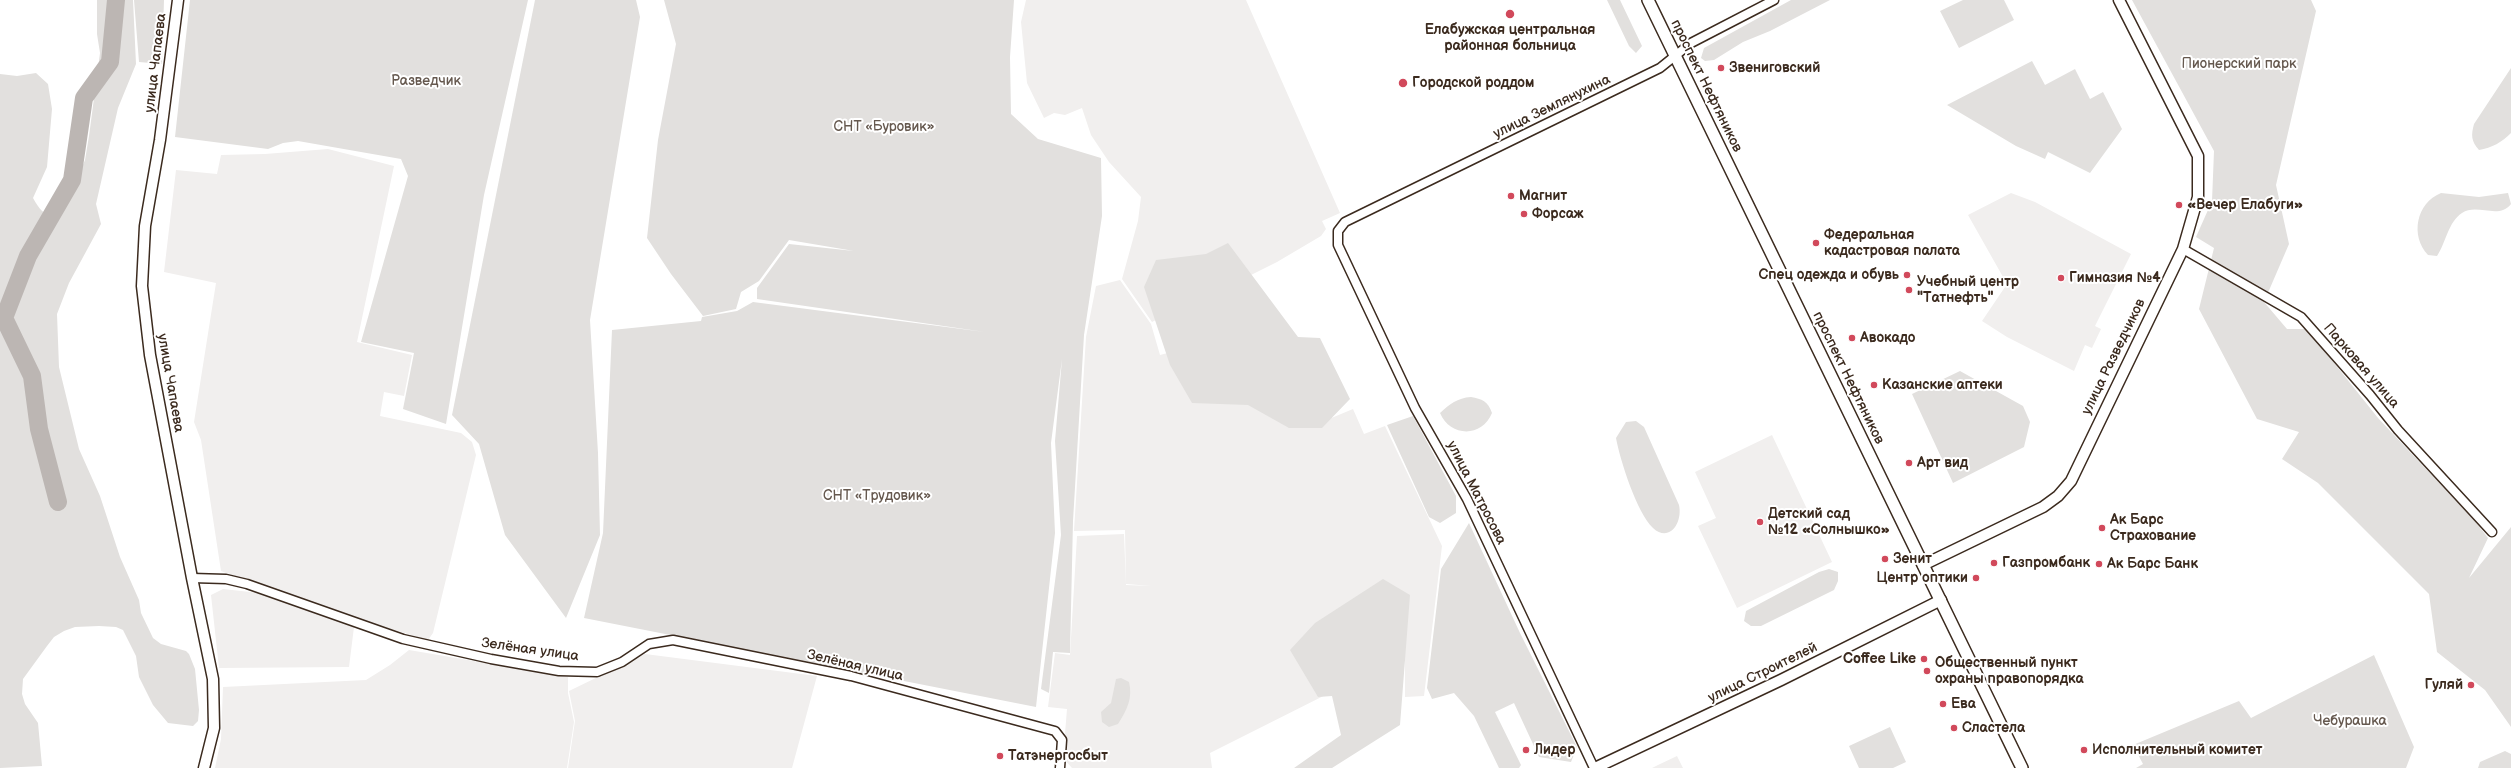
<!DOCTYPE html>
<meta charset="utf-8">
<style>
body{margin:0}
canvas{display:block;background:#fff}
</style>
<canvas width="2511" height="768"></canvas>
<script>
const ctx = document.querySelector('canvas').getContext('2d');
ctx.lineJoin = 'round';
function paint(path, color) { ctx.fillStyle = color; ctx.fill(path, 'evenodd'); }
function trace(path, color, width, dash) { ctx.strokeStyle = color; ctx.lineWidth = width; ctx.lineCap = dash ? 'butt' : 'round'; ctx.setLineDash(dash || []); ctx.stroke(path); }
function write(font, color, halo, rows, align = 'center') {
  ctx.font = font + ' "Balsamiq Sans",sans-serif'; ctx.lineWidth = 4; ctx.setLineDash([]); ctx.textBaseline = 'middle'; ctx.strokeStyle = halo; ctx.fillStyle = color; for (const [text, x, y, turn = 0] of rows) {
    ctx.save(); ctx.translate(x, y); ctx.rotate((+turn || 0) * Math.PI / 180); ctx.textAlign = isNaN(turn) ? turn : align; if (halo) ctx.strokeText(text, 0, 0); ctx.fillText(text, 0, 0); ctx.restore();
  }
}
const built = new Path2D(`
 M 1026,0 L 1246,0 L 1340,213 L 1322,221 L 1326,229 L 1321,236 L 1277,262 L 1251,275 L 1228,283 L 1152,322 L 1122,279 L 1138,221 L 1141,197 L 1109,162 L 1091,135 L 1082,108 L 1065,115 L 1054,113 L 1044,118 L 1027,83 L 1021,22 Z
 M 328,149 L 394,166 L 357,342 L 412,355 L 404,396 L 384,392 L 380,416 L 461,433 L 472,442 L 476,455 L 433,633 L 428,640 L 307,604 L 221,571 L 201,440 L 194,422 L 216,283 L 164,272 L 176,170 L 217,174 L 221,155 L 265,154 Z
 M 2011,193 L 2035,202 L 2131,254 L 2095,326 L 2101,329 L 2092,348 L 2085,345 L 2074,371 L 2007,337 L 1982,321 L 2007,284 L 1968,215 Z
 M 1120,280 L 1151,324 L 1160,355 L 1179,350 L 1329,419 L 1353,409 L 1364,434 L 1385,426 L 1442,546 L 1424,696 L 1405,697 L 1405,641 L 1397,659 L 1210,753 L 1212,768 L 1072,768 L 1063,758 L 1067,709 L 1048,707 L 1055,653 L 1070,655 L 1077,536 L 1124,534 L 1126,585 L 1152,586 L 1126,584 L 1125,530 L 1074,531 L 1086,337 L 1096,286 Z
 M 1772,435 L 1832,562 L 1737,608 L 1698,526 L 1716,518 L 1695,472 Z
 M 223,589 L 259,593 L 354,627 L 349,667 L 219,668 L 211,595 Z
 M 409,650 L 568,677 L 568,693 L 574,722 L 567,768 L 215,768 L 221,739 L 223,687 L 366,680 L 390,665 Z
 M 645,654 L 817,676 L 792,768 L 568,768 L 575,721 L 569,691 Z
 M 1677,756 L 1683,768 L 1652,768 L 1658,765 Z`);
const green = new Path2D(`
 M 97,0 L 133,0 L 136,64 L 118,108 L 96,204 L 101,224 L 69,283 L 57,314 L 59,367 L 79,449 L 100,496 L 120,557 L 139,600 L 141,613 L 153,638 L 161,644 L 186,651 L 189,654 L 195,669 L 199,710 L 198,721 L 193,726 L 168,723 L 153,705 L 139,677 L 136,656 L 123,630 L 116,627 L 99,626 L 75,627 L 64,631 L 54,637 L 47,646 L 23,679 L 22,694 L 25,704 L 38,723 L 42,766 L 0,768 L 0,74 L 17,76 L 36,73 L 48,84 L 52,109 L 47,167 L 33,198 C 40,210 43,216 59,215 L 69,198 L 85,160 L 89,136 L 100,53 L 97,34 Z
 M 134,0 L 164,0 L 162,64 L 139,62 Z
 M 190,0 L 528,0 L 484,195 L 446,424 L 403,409 L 414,353 L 361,342 L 408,176 L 401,159 L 298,141 L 283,143 L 268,149 L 175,137 Z
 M 535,0 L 636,0 L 640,17 L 590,320 L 598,453 L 600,535 L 566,618 L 505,535 L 479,444 L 452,415 Z
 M 664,0 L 1014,0 L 1010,57 L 1011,114 L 1038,139 L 1101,158 L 1102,216 L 1084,335 L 1073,521 L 1070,653 L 1053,652 L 1049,693 L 1041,689 L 1061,535 L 1055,441 L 1062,359 L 1051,443 L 1055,533 L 1036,707 L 584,618 L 603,533 L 612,330 L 701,321 L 702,317 L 737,311 L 753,302 L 985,332 L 757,299 L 757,288 L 789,244 L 854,251 L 789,240 L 759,281 L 741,292 L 736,309 L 703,316 L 671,274 L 647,238 L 658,140 L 676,44 Z
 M 1607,0 L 1620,0 L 1642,46 L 1636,53 L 1629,46 Z
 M 1791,0 L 1830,0 L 1770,31 L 1743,42 L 1714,60 L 1705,61 L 1701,58 L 1704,48 Z
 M 1963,0 L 2004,0 L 2014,20 L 1959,48 L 1940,11 Z
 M 2132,0 L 2311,0 L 2316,11 L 2276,185 L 2289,244 L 2264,302 L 2287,329 L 2307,329 L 2378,418 L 2475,521 L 2488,538 L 2469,578 L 2511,527 L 2511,727 L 2485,690 L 2437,652 L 2429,594 L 2318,483 L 2282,459 L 2299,432 L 2257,419 L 2199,309 L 2214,248 L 2196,237 L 2212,201 L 2214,151 Z
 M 2032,61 L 2045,85 L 2075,69 L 2090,99 L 2103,92 L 2122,129 L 2090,173 L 2048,152 L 2045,159 L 2016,146 L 1947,105 Z
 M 2511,68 L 2511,133 C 2502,142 2492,148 2479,150 C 2471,141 2471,135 2474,124 Z
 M 2441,193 L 2479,197 L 2508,193 L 2511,204 C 2499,220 2477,203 2462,213 C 2448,222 2446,243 2437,256 L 2428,255 C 2410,236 2416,203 2441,193 Z
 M 1228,243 L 1298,337 L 1320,338 L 1350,399 L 1322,428 L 1289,428 L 1248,405 L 1192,403 L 1170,365 L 1144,287 L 1156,260 L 1206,254 Z
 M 1960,371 L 2023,406 L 2030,422 L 2024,447 L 1953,483 L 1912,394 Z
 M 1471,397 C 1482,399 1488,401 1492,413 C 1482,438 1450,437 1440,413 C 1450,404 1457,398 1471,397 Z
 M 1413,416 L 1456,496 L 1456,513 L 1440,523 L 1429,517 L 1387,425 Z
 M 1636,421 L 1644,427 L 1679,505 C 1683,523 1669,543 1653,528 C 1637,513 1620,460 1616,438 L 1626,422 Z
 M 1469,523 L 1520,633 L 1577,747 L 1571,762 L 1539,757 L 1514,703 L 1495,712 L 1521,765 L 1519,768 L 1499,768 L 1474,716 L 1454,693 L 1432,699 L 1427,688 L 1441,569 Z
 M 1829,569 L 1838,572 L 1838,581 L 1834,590 L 1761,626 L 1751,626 L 1744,621 L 1746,611 L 1819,572 Z
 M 1383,579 L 1410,595 L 1400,725 L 1332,768 L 1294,768 L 1341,735 L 1332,696 L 1318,697 L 1290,650 L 1315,623 Z
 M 2374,655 L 2414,747 L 2406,768 L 2136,768 L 2143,764 L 2133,745 L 2239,701 L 2251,718 Z
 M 1121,678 L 1129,682 C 1133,698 1127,710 1118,724 L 1109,727 L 1102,722 L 1101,712 L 1111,703 L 1116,679 Z
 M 1890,727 L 1906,762 L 1893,768 L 1859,768 L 1849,746 Z
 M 2505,751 L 2511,754 L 2511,768 L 2478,768 L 2480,762 Z`);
const river = new Path2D(`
 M 58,502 L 39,429 L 32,376 L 4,318 L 28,256 L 72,180 L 84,98 L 110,62 L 116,0`);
const minor = new Path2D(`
 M 2183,249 L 2301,317 L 2370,395 L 2398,430 L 2492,532
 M 192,578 L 226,579 L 247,584 L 403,639 L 491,659 L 559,671 L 597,672 L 622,662 L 649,644 L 673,640 L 851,676 L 1055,731 L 1062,740 L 1060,768
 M 1594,768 L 1467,499 L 1415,408 L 1338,245 L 1338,231 L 1345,222 L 1660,68 L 1691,43 L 1774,0`);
const tertiary = new Path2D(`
 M 178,0 L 160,140 L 145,226 L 142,286 L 150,355 L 192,578 L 213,679 L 214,728 L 204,768
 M 1923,565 L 2043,507 L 2058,496 L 2071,481 L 2183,249 L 2198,197 L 2198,156 L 2119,0
 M 1595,768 L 1781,680 L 1941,600`);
const secondary = new Path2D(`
 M 1648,0 L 2022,768`);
const markers = [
 [1510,14,5,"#d1495b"],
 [1721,68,4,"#d1495b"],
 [1403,83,5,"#d1495b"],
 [1511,196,4,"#d1495b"],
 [2179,205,4,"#d1495b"],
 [1524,214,4,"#d1495b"],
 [1816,243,4,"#d1495b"],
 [1907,275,4,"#d1495b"],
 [2061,278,4,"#d1495b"],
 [1909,290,4,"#d1495b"],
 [1852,338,4,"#d1495b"],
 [1874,385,4,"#d1495b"],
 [1909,463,4,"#d1495b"],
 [1760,522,4,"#d1495b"],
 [2102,528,4,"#d1495b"],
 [1885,559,4,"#d1495b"],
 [1994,563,4,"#d1495b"],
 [2099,564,4,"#d1495b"],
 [1976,578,4,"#d1495b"],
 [1924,659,4,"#d1495b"],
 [1927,671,4,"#d1495b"],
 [2471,685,4,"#d1495b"],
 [1943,704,4,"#d1495b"],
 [1954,728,4,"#d1495b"],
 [1526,750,4,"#d1495b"],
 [2084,750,4,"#d1495b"],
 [1000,756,4,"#d1495b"]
];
const poiNames = [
 ["Елабужская центральная",1510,30,"center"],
 ["районная больница",1510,46,"center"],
 ["Звениговский",1729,68],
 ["Городской роддом",1412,83],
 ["Магнит",1519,196],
 ["«Вечер Елабуги»",2187,205],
 ["Форсаж",1532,214],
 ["Федеральная",1824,235],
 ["кадастровая палата",1824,251],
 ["Спец одежда и обувь",1899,275,"right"],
 ["Гимназия №4",2069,278],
 ["Учебный центр",1917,282],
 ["\"Татнефть\"",1917,298],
 ["Авокадо",1860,338],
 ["Казанские аптеки",1882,385],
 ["Арт вид",1917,463],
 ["Детский сад",1768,514],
 ["№12 «Солнышко»",1768,530],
 ["Ак Барс",2110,520],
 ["Страхование",2110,536],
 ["Зенит",1893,559],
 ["Газпромбанк",2002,563],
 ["Ак Барс Банк",2107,564],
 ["Центр оптики",1968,578,"right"],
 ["Coffee Like",1916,659,"right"],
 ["Общественный пункт",1935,663],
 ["охраны правопорядка",1935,679],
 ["Гуляй",2463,685,"right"],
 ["Ева",1951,704],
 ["Сластела",1962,728],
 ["Лидер",1534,750],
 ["Исполнительный комитет",2092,750],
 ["Татэнергосбыт",1008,756]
];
const streetNames = [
 ["улица Чапаева",156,63,-83],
 ["проспект Нефтяников",1706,86,64],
 ["улица Землянухина",1552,107,-26],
 ["улица Разведчиков",2114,357,-64],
 ["Парковая улица",2361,366,49],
 ["проспект Нефтяников",1848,378,64],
 ["улица Чапаева",170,383,80],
 ["улица Матросова",1476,493,63],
 ["Зелёная улица",530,650,8],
 ["Зелёная улица",855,666,13],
 ["улица Строителей",1763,673,-26]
];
const parkNames = [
 ["Пионерский парк",2239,64],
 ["Разведчик",426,81],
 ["СНТ «Буровик»",884,127],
 ["СНТ «Трудовик»",877,496],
 ["Чебурашка",2350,721]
];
paint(built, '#f1efee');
paint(green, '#e2e0de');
trace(river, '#bcb6b3', 18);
trace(minor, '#3b2a1e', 11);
trace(tertiary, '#3b2a1e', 13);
trace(secondary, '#3b2a1e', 14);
trace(minor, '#fff', 8);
trace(tertiary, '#fff', 10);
trace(secondary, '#fff', 11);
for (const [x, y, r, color] of markers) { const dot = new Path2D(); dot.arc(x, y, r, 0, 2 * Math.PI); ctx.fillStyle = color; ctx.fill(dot); trace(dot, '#fff', 1.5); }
write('bold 14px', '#3b2a1e', '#fff', poiNames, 'left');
write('14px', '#3b2a1e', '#fff', streetNames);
write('14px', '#65584e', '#fff', parkNames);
</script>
